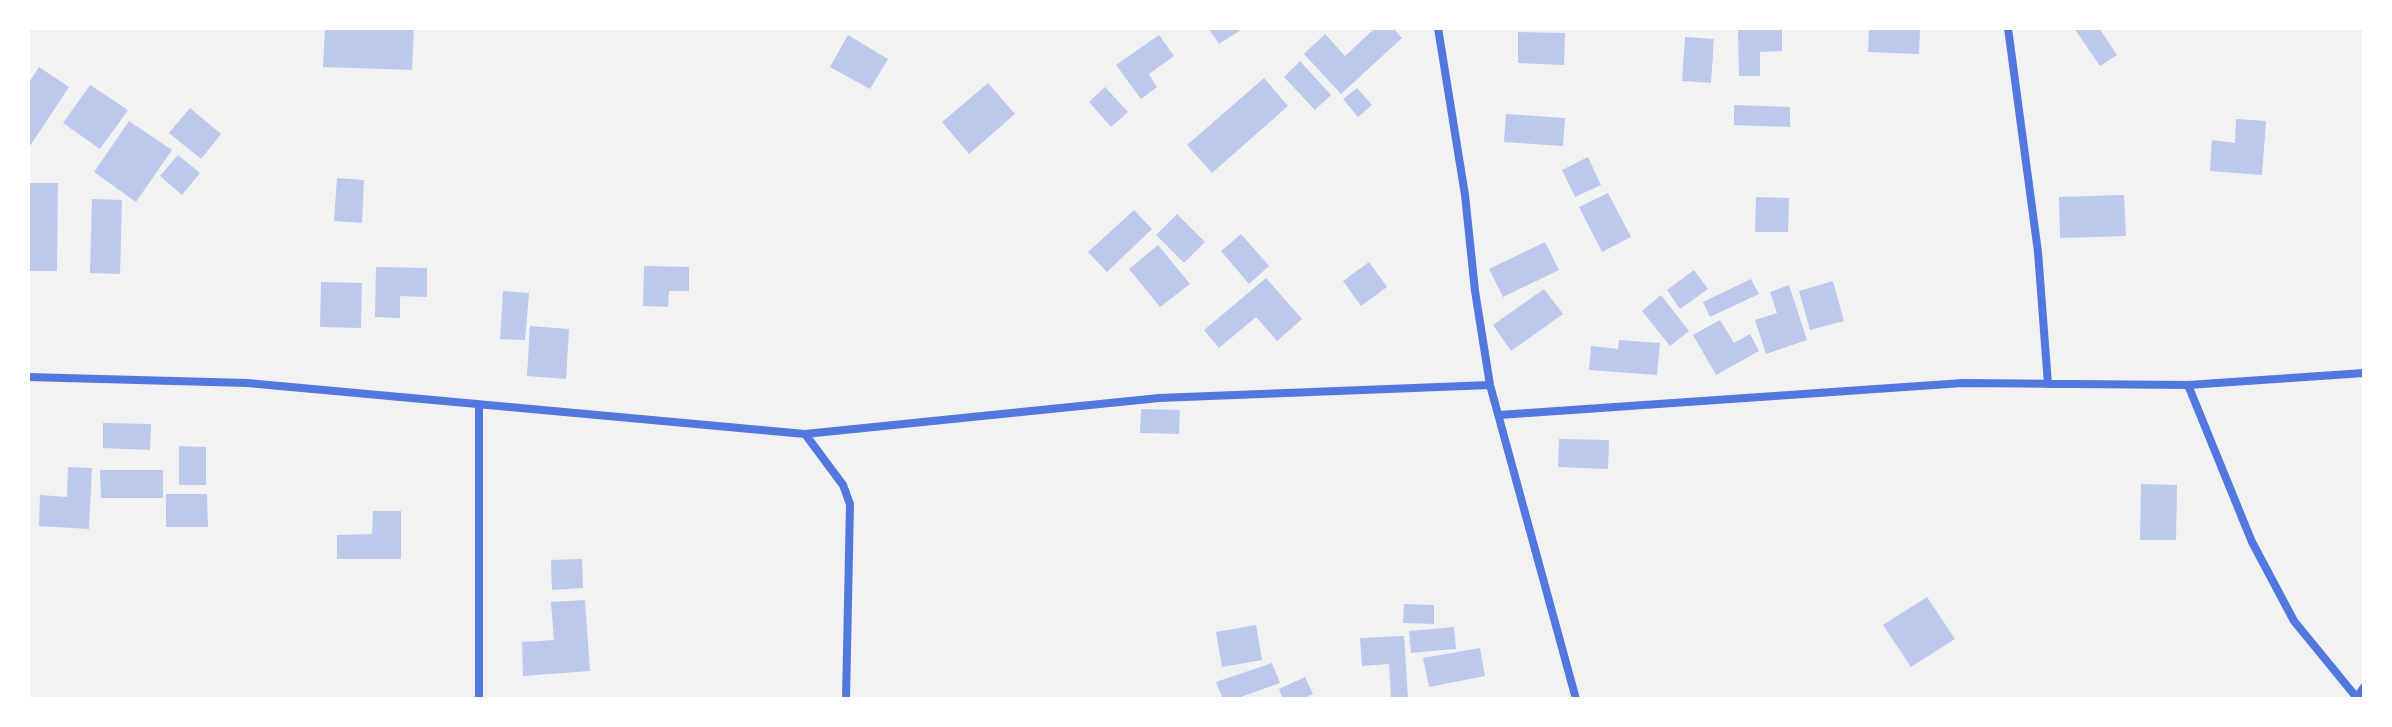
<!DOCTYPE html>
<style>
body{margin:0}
#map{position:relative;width:2392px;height:727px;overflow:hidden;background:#f2f2f2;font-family:"Noto Sans",sans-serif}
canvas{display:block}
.frame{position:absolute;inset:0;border:30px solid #fff;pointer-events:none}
</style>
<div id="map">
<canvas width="2392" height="727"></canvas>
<div class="frame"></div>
</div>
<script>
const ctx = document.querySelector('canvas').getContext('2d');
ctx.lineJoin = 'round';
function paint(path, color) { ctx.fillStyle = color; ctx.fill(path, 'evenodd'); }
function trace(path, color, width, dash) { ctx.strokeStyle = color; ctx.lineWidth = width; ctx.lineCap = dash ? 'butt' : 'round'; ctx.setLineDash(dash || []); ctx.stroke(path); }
const building = new Path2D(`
 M 325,28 L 414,28 L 412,70 L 323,67 Z
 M 1208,28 L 1244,28 L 1219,44 Z
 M 1375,28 L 1393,28 L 1402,38 L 1341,94 L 1304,54 L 1325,34 L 1345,56 Z
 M 1869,28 L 1920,28 L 1919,54 L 1868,52 Z
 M 2074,28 L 2099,28 L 2117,55 L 2100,66 Z
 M 1738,30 L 1782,30 L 1782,51 L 1760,52 L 1760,76 L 1739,76 Z
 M 1518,32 L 1565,33 L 1564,65 L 1518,63 Z
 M 848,35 L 888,59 L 870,89 L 830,67 Z
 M 1159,35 L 1174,56 L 1149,74 L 1157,87 L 1141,99 L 1116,65 Z
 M 1685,37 L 1714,39 L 1711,83 L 1682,81 Z
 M 1300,61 L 1331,95 L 1315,110 L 1284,77 Z
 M 39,67 L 69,87 L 28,149 L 28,84 Z
 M 1264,78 L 1288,106 L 1212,173 L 1187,145 Z
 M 988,83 L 1015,114 L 969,154 L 942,122 Z
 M 90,85 L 128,110 L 100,149 L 63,123 Z
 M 1105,87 L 1128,112 L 1111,127 L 1089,102 Z
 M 1357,88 L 1372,105 L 1358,117 L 1343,99 Z
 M 1734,105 L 1790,107 L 1790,127 L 1734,125 Z
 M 190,108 L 221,134 L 201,159 L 169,133 Z
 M 1506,114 L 1565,118 L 1563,146 L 1504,142 Z
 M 2236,119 L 2266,121 L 2262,175 L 2210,171 L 2212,140 L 2235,143 Z
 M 129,121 L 172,150 L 136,202 L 94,172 Z
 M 178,155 L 200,173 L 182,195 L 160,176 Z
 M 1588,157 L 1601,185 L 1575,197 L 1562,170 Z
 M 337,178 L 364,180 L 362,223 L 334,221 Z
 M 28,183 L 58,183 L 57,271 L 28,271 Z
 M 1608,193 L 1631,237 L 1602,252 L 1579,207 Z
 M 2124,195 L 2126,236 L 2060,238 L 2059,197 Z
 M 1756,197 L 1789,198 L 1788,232 L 1755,232 Z
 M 92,199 L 122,200 L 120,274 L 90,273 Z
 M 1134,210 L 1152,229 L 1107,272 L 1088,252 Z
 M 1177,214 L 1205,242 L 1184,263 L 1156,235 Z
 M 1241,234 L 1269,266 L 1249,284 L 1221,251 Z
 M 1545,242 L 1559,270 L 1503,297 L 1489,269 Z
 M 1158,245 L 1190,284 L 1160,307 L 1129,269 Z
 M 1369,262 L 1387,287 L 1361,306 L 1343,281 Z
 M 644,266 L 689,267 L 689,291 L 669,291 L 668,307 L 643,306 Z
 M 376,267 L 427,268 L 427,297 L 400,296 L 400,318 L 375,317 Z
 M 1694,270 L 1708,289 L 1680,309 L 1667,290 Z
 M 1266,278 L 1302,319 L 1277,341 L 1256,317 L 1219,348 L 1204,330 Z
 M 1751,279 L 1759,294 L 1710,317 L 1703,302 Z
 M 1833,281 L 1844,321 L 1810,330 L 1799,291 Z
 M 321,282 L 362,283 L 361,328 L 320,327 Z
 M 1789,285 L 1807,340 L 1766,354 L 1755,320 L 1777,313 L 1770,292 Z
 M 1544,289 L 1563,314 L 1511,351 L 1493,325 Z
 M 503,291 L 529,293 L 525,340 L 500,339 Z
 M 1661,295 L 1689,331 L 1670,346 L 1642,311 Z
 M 1720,320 L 1734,343 L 1750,334 L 1759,351 L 1716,375 L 1693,335 Z
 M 530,326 L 569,329 L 566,379 L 527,376 Z
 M 1619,340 L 1660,343 L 1657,375 L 1589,370 L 1591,346 L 1618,349 Z
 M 1141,409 L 1180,410 L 1179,434 L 1140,433 Z
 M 103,423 L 151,424 L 150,450 L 103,448 Z
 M 1559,439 L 1609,440 L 1608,469 L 1558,467 Z
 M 179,446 L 206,447 L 206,485 L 179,485 Z
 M 68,467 L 92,468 L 89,529 L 39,526 L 40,495 L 67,497 Z
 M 100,470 L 163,470 L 163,498 L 101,498 Z
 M 2141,484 L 2177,485 L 2176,540 L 2140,540 Z
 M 166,494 L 207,494 L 208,527 L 166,527 Z
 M 373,511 L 401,511 L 401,559 L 337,559 L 337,535 L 372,534 Z
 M 582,559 L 583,588 L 552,590 L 551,560 Z
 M 1927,597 L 1955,639 L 1911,667 L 1883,625 Z
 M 585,600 L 590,671 L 523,676 L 522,642 L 554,640 L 551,602 Z
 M 1404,604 L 1434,605 L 1434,624 L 1403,623 Z
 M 1256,625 L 1262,660 L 1222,667 L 1216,632 Z
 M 1454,627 L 1456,649 L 1411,653 L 1409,631 Z
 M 1404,636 L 1408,698 L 1391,699 L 1389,664 L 1362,666 L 1360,638 Z
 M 1480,648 L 1485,676 L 1429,687 L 1423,658 Z
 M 1272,663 L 1280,683 L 1235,699 L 1223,699 L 1216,682 Z
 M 1305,677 L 1313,694 L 1302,699 L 1283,699 L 1279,689 Z`);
const minor = new Path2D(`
 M 1438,28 L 1465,195 L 1475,291 L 1490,385 L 1576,699
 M 2008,28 L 2038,252 L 2048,384
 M 28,377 L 247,383 L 805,434 L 843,485 L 850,504 L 846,699
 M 2188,385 L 2252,542 L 2294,621 L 2357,698
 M 479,407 L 479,699
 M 1499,415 L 1963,383 L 2188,385 L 2364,373
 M 805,434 L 1159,398 L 1490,385
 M 2356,699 L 2364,687`);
paint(building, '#bdc9ec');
trace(minor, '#5277de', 8);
</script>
